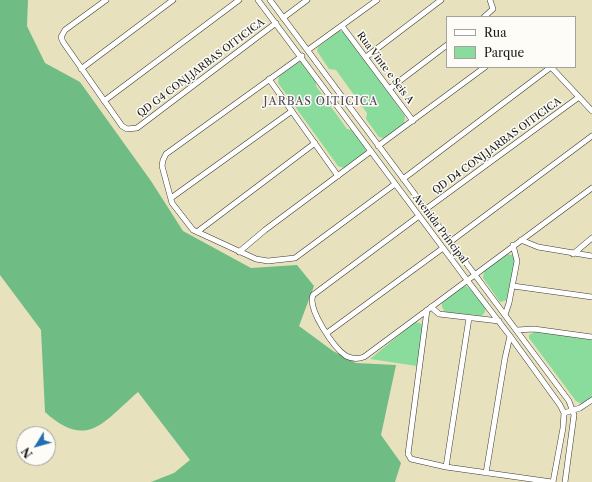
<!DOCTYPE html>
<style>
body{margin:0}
#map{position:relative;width:592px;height:482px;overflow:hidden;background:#e8e1bd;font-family:"Libre Caslon Text",serif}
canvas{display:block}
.legend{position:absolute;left:446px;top:16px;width:130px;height:52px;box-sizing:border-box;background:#fdfcf7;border:1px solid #a3a29f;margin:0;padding:5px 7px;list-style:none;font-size:12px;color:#1c1c1c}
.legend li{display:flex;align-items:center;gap:8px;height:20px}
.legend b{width:20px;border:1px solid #a3a29f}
.north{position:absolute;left:16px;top:426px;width:40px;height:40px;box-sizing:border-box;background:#fdfcf7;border:1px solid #a3a29f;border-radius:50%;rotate:233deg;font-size:11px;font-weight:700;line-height:16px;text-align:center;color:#1c1c1c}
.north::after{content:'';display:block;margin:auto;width:14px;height:18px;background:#1f6fb2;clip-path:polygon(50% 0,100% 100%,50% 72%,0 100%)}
</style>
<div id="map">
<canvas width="592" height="482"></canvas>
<ul class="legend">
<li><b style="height:5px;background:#fff"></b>Rua</li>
<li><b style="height:11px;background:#8adc9d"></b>Parque</li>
</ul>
<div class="north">N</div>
</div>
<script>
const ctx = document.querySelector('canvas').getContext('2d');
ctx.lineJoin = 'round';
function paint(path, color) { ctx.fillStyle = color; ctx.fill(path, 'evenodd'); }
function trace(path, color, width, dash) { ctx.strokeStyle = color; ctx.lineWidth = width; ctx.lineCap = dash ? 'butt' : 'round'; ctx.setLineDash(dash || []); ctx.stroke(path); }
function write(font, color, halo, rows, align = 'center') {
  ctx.font = font + ' "Libre Caslon Text",serif'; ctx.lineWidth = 3; ctx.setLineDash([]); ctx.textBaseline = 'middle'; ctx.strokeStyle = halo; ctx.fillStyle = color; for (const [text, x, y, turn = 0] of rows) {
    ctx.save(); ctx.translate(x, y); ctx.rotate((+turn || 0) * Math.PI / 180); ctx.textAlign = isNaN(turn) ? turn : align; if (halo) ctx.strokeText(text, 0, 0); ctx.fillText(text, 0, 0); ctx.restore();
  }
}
const green = new Path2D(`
 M 339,31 L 346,32 L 405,116 L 404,124 L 384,138 L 379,137 L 366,119 L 367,113 L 336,70 L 329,69 L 317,51 L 318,47 Z
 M 302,61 L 317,79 L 316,86 L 347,129 L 353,130 L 366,149 L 365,153 L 344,168 L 338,166 L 278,83 L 279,76 L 299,62 Z
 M 507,254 L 512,255 L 515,258 L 508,300 L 500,302 L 483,278 L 484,271 Z
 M 466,286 L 469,288 L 486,307 L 485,312 L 482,316 L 445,312 L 442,307 L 442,302 L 462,287 Z
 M 415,322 L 420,323 L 423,325 L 417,366 L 370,359 Z
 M 536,331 L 592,340 L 592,398 L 582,404 L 576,401 L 529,338 L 529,335 Z`);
const forest = new Path2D(`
 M 0,0 L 28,0 L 27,26 L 45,63 L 80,82 L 151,181 L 183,231 L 251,268 L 297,265 L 314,286 L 299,326 L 333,351 L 356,363 L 396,365 L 381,435 L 401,463 L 395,482 L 151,482 L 174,473 L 190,460 L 138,392 C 104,421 88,451 45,412 L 41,330 L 0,275 Z`);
const street = new Path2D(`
 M 106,0 L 65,30 L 61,37 L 63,42 L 122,126 L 127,129 L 137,128 L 276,23
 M 258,0 L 467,280 L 510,336 L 560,405 L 564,413 L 563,428 L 553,482
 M 270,0 L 569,401 L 574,415 L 565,482
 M 484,17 L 493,9 L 490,0
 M 283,18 L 307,0
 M 342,26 L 413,121
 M 308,50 L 377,0
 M 302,56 L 166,154 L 163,160 L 162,166 L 172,203 L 193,230 L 256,259 L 268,261 L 295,258 L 395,184
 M 366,57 L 441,0
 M 551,67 L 592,111
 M 81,69 L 173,0
 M 269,79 L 338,176
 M 389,89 L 447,45
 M 104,101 L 239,0
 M 378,146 L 485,67
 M 403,179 L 551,67
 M 171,198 L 292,111
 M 426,209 L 579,97
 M 419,216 L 313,295 C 307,309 334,348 346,356 C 352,359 358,359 364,357 L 592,188
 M 197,232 L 315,143
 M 521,240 L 538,247 L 592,256
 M 450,242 L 592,136
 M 239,252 L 265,230 L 371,151
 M 573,254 L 592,238
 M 513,286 L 592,297
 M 431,307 L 439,314 L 499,321
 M 427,310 L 408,454 L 411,459 L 446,467 L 552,482
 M 505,315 L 509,303 L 517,261 L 513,245
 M 517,330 L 534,329 L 592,337
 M 327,333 L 443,248
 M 564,413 L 580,408 L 592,400
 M 446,467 L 469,318
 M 486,473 L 505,358 L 510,336`);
const streetNames = [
 ["QD G4 CONJ.JARBAS OITICICA",201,68,-37],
 ["Rua Vinte e Seis A",385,68,53],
 ["QD D4 CONJ.JARBAS OITICICA",497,146,-36],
 ["Avenida Principal",440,229,53]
];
const neighbourhoodNames = [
 ["JARBAS OITICICA",321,102]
];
paint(green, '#8adc9d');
paint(forest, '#6fbc84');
trace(street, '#3b3a34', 6);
trace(street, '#fff', 5);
write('10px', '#1c1c1c', '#fdfcf7', streetNames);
ctx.letterSpacing = '1px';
write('11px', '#52475d', '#fdfcf7', neighbourhoodNames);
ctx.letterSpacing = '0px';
</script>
